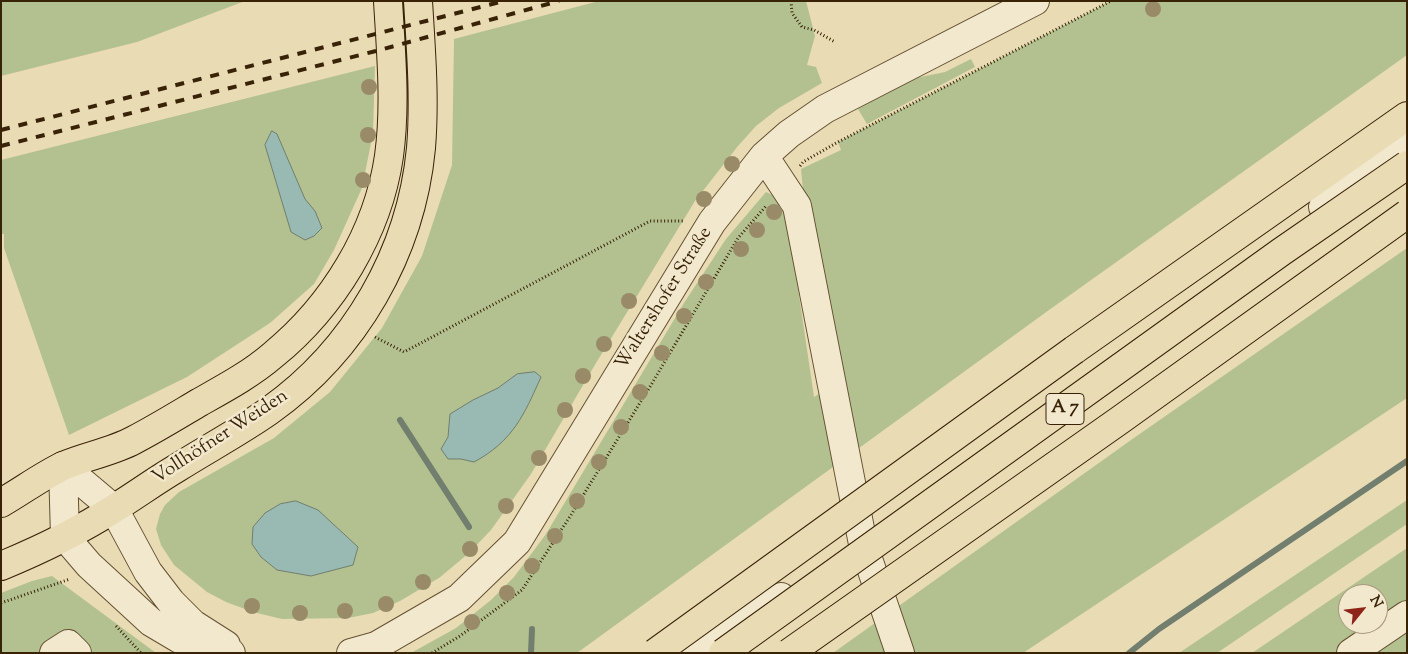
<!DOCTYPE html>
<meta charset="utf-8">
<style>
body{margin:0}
#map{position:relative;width:1408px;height:654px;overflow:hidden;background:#e9dbb4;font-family:"Sorts Mill Goudy",serif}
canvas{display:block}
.frame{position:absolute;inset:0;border:2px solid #392307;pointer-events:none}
.north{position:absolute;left:1338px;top:584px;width:50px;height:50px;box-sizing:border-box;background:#f1e8ce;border:1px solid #a7997e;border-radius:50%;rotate:61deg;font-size:14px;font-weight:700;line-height:20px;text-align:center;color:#392307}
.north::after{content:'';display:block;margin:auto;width:18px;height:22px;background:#8f2418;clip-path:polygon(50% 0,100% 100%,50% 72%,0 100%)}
</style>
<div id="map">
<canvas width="1408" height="654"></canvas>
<div class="frame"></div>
<div class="north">N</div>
</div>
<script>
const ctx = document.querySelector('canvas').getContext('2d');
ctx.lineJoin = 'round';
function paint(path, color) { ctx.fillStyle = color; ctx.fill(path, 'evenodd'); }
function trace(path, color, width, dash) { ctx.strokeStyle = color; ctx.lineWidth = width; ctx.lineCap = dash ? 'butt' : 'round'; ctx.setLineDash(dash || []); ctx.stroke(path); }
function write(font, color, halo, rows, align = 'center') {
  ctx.font = font + ' "Sorts Mill Goudy",serif'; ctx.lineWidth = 5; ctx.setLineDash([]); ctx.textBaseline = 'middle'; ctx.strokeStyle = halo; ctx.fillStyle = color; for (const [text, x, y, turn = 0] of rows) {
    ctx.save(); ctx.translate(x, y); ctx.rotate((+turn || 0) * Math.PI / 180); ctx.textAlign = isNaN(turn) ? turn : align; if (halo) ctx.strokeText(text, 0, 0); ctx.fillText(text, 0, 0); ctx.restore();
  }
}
const green = new Path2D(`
 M 1,1 L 245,1 L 137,42 L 1,76 Z
 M 599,1 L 806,1 L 815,36 L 807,65 L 816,67 L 822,83 L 779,108 L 756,126 L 738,146 L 695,201 L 596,363 L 531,474 L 491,530 L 469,553 L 439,578 L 400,601 L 373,613 L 348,618 L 282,619 L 253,612 L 226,602 L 207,592 L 174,565 L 161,545 L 156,529 L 160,514 L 165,505 L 179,492 L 274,438 L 330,392 L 382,328 L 422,256 L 452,165 L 454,39 Z
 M 1111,1 L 1407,1 L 1407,55 L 1049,310 L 577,653 L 411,653 L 456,628 L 491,600 L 514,577 L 546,534 L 684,303 L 726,239 L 766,192 L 777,197 L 787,214 L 814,397 L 839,381 L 805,212 L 801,169 L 841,150 L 838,142 Z
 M 971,59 L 975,67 L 867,124 L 858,109 L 911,79 L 945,72 Z
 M 375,66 L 373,133 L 362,188 L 334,250 L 314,284 L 270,323 L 187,377 L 69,435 L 4,248 L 4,234 L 1,234 L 1,160 Z
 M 1407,248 L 1407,398 L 1023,653 L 833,653 L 1131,440 Z
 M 1407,500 L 1407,524 L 1217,653 L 1179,653 Z
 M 1407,548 L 1407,609 L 1342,653 L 1252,653 ZM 1348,594 L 1378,594 L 1378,624 L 1348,624 Z
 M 52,576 L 156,653 L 1,653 L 1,593 L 32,581 Z
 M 1407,615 L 1407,653 L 1351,653 Z`);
const water = new Path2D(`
 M 272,131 L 277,134 L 305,199 L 315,211 L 322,228 L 314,236 L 305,240 L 291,232 L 265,145 Z
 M 535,372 L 541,377 C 524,415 513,441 474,462 L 461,459 L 448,459 L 441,449 L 448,437 L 450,414 L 473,400 L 498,388 L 517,374 Z
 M 296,501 L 318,510 L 358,547 L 353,565 L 311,576 L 277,570 L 261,557 L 252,544 L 253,527 L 265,513 L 280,504 Z`);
const stream = new Path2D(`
 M 400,420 L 469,527
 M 531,653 L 532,629
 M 1129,653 L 1159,629 L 1407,461`);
const path = new Path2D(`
 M 791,1 L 792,13 L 802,27 L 814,30 L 835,42
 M 800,166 L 803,162 L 838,142 L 1111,1
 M 375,337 L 404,352 L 650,221 L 684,221
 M 1,603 L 70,579
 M 116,626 L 141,653
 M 432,653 L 460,636 L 522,590 L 571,515 L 651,385 L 738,238 L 767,205`);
const minor = new Path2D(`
 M 764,156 L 797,206 L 863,544 L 900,653
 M 1323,207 L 1407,146
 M 63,466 L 65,537 L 89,565 L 151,622 L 178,638 L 201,649 L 231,653
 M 63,466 L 114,509 L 148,572 L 171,602 L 193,624 L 226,645
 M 54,653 L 68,644 L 77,653
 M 351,653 L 376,646 L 459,598 L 517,542 L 712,222 L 764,156 L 789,134 L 825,109 L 1035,1
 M 694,653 L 781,597
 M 1351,653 L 1407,615`);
const major = new Path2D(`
 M 1,503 C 22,491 42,476 63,466 C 86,456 112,452 134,440 C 157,428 178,415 200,402 C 225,388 251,374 273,355 C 333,306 378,233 389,156 C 396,105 391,53 388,1
 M 1,566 C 40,550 79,531 115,508 C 136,495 155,481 177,468 C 207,449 239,432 269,411 C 355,350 411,253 421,148 C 425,99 421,50 418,1`);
const highway = new Path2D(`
 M 1074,350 L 1407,116`);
const rail = new Path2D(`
 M 1,130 L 504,1
 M 1,146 L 376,51 L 559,1`);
const highwayBridge = new Path2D(`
 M 655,653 L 1074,350
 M 723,653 L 1281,252 L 1407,165
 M 789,653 L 1120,420 L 1407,214`);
const trees = [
 [1153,9],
 [369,87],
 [368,135],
 [732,164],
 [363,180],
 [704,199],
 [774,212],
 [757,230],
 [741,249],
 [706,282],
 [629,301],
 [684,316],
 [604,344],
 [662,353],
 [583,376],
 [640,392],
 [565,410],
 [621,427],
 [539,458],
 [599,462],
 [577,501],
 [506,506],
 [555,536],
 [470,549],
 [532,566],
 [423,582],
 [507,593],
 [386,604],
 [252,606],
 [345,611],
 [300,613],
 [472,622]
];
const shields = [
 [1065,409,38]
];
const shieldNames = [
 ["A 7",1065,409]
];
const streetNames = [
 ["Waltershofer Straße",665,299,-58],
 ["Vollhöfner Weiden",221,438,-33]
];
paint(green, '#b3c190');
paint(water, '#98bab3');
trace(water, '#727e6e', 1);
trace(stream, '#727e6e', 6);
trace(minor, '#655132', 30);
trace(major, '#392307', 30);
trace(highway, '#392307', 30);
trace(path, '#392307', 3, [1, 2.5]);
trace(minor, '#f1e8ce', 28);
trace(major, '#e9dbb4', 28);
trace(highway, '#e9dbb4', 28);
trace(rail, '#392307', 4, [9, 9]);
trace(highwayBridge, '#392307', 30, []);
trace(highwayBridge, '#e9dbb4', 28);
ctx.fillStyle = '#998b68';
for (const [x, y] of trees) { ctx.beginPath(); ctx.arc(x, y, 8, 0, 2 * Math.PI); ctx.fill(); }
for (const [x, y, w] of shields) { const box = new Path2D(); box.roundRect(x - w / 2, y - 15.5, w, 31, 4); ctx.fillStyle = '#f1e8ce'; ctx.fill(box); trace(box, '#392307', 1); }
write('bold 18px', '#392307', null, shieldNames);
write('19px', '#392307', '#f1e8ce', streetNames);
</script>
